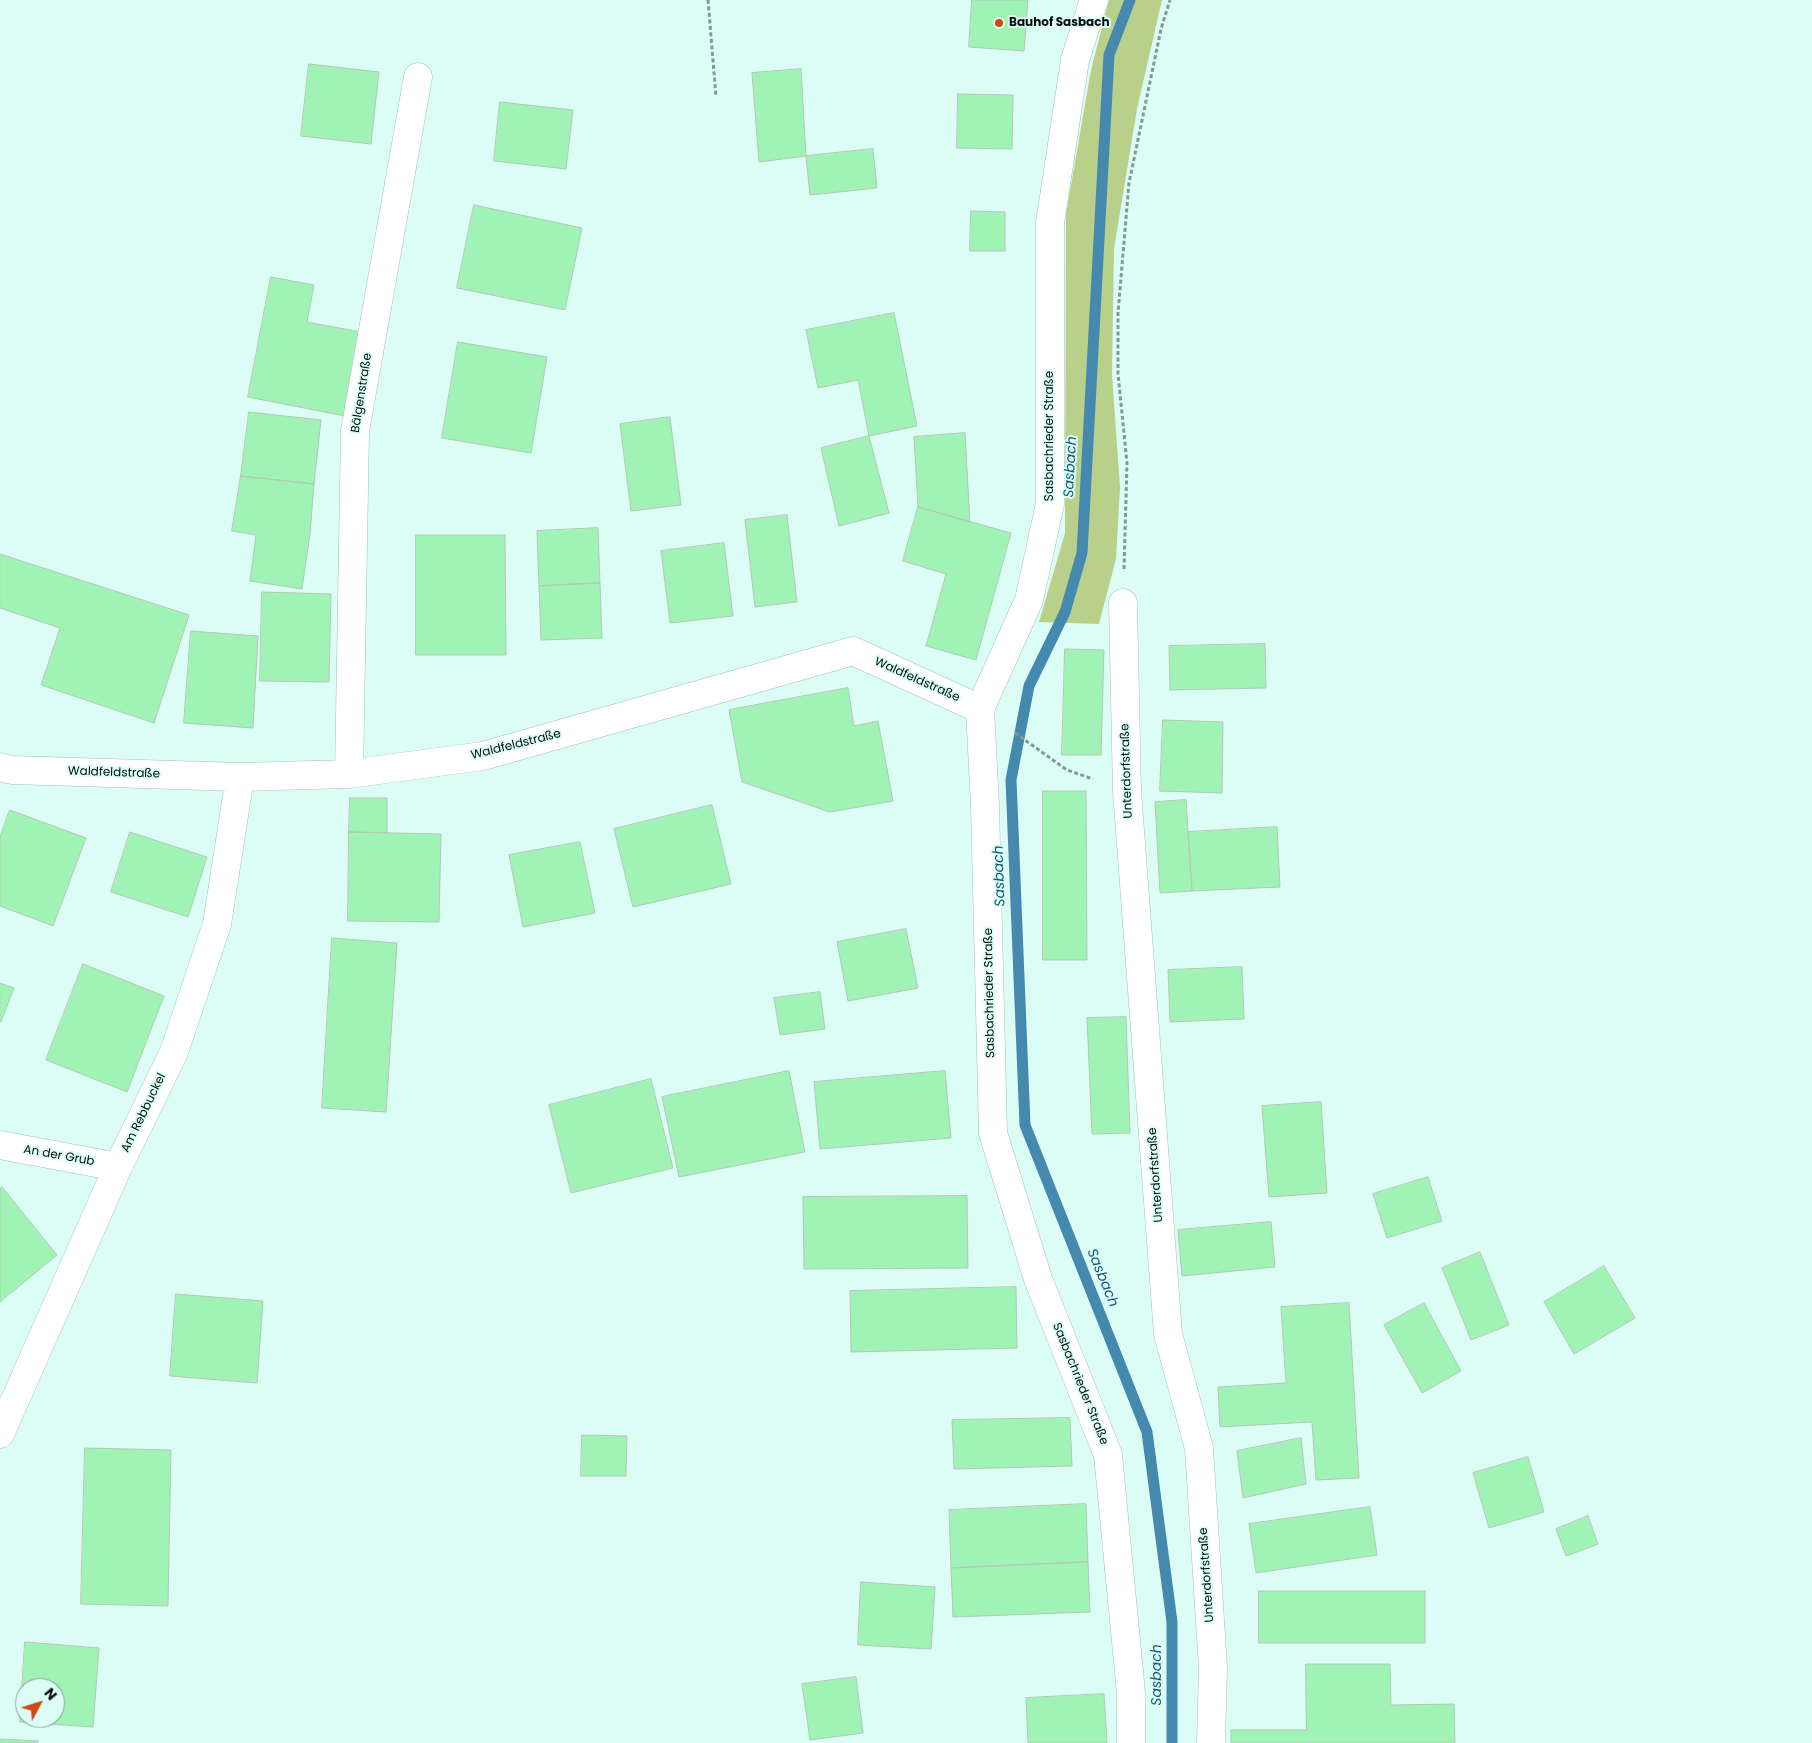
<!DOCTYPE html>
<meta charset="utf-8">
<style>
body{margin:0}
#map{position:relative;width:1812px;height:1743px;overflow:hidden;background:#dcfdf5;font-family:Poppins,sans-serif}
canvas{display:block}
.north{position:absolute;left:15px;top:1678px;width:50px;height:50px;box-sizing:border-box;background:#dcfdf5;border:1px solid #869d98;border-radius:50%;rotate:50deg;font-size:14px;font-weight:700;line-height:20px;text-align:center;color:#040e0c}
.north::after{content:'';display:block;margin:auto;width:18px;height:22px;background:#cf4912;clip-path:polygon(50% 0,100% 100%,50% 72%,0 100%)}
</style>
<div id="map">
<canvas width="1812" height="1743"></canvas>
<div class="north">N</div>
</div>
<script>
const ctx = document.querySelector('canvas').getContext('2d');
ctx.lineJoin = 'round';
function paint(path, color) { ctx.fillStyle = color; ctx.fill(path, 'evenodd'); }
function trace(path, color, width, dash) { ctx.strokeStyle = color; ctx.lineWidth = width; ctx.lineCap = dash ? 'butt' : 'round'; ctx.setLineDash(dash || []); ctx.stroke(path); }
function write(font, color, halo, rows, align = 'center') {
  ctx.font = font + ' Poppins,sans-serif'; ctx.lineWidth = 4; ctx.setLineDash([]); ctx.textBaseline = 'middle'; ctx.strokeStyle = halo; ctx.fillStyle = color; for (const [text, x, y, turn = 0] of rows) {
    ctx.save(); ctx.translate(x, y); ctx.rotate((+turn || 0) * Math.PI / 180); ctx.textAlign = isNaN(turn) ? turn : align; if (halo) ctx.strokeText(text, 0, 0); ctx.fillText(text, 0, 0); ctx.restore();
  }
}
const green = new Path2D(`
 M 1109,0 L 1162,0 L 1137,109 L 1114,249 L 1112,375 L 1120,487 L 1116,559 L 1099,624 L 1039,622 L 1065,533 L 1066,214 L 1091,70 Z`);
const stream = new Path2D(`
 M 1130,0 L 1109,55 L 1082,553 L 1065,612 L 1029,686 L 1011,780 L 1025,1125 L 1147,1432 L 1172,1622 L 1172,1743`);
const building = new Path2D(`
 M 972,0 L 1028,0 L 1024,51 L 969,47 Z
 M 309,64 L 379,72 L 371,144 L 301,136 Z
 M 801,69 L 806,156 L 759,162 L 752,73 Z
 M 958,94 L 1013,95 L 1012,149 L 957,148 Z
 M 500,102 L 573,110 L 566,169 L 494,161 Z
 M 873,149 L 877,188 L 810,195 L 806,156 Z
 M 474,205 L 582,228 L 565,310 L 457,288 Z
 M 971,211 L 1005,212 L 1005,251 L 970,251 Z
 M 271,277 L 314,285 L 307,322 L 361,332 L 345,416 L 248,397 Z
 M 894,313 L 917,426 L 869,436 L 858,380 L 818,388 L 806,330 Z
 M 458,342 L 547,357 L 531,453 L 442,438 Z
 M 249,412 L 321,420 L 314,484 L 241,476 Z
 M 670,417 L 681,505 L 631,511 L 620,424 Z
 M 965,433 L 970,522 L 918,507 L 914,437 Z
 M 869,436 L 889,513 L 839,526 L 821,448 Z
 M 241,476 L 314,484 L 310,534 L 302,589 L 250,581 L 256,535 L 232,531 Z
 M 918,507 L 1011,533 L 976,660 L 926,646 L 946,574 L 903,561 Z
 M 787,515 L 797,602 L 755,607 L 745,520 Z
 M 598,528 L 600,583 L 539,586 L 537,531 Z
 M 416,535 L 505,535 L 506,655 L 416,655 Z
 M 724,543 L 733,616 L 670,623 L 661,551 Z
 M 0,554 L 189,615 L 154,723 L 41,685 L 60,628 L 0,608 Z
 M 600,583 L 602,638 L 541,640 L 539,586 Z
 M 262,592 L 331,594 L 329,682 L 260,681 Z
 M 191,631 L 258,636 L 253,728 L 184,723 Z
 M 1265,644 L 1266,688 L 1170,690 L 1169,646 Z
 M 1065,649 L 1104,650 L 1101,755 L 1062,755 Z
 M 848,688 L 854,726 L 878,721 L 893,801 L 830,812 L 742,782 L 729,710 Z
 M 1163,720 L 1223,722 L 1222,793 L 1160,791 Z
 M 1043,791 L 1086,791 L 1087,960 L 1043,960 Z
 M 350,798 L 387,798 L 387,833 L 349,832 Z
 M 1186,800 L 1192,891 L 1160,893 L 1155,802 Z
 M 712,805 L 731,884 L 633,907 L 614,829 Z
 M 10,810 L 86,838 L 53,926 L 0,906 L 0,837 Z
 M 1277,827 L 1280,887 L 1192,891 L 1188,832 Z
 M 130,832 L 207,857 L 188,917 L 111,892 Z
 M 349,832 L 441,834 L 439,922 L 348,921 Z
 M 580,842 L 595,913 L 523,927 L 509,855 Z
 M 906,929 L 918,988 L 848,1001 L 837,942 Z
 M 332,938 L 397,943 L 386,1112 L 322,1108 Z
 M 83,964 L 164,996 L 127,1092 L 46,1060 Z
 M 1242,967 L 1244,1019 L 1170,1022 L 1168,970 Z
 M 0,983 L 14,988 L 1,1022 L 0,1021 Z
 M 820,992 L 825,1029 L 780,1035 L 774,998 Z
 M 1126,1017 L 1130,1133 L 1092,1134 L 1087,1018 Z
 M 789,1071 L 805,1152 L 679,1177 L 662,1097 Z
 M 945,1071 L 951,1138 L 820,1149 L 814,1082 Z
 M 651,1079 L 673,1168 L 571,1193 L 549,1105 Z
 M 1321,1102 L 1327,1193 L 1269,1197 L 1262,1106 Z
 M 1428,1177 L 1442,1221 L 1387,1238 L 1373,1194 Z
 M 2,1187 L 57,1255 L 0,1302 L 0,1189 Z
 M 967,1196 L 968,1268 L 804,1269 L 803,1197 Z
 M 1271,1222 L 1275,1267 L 1182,1276 L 1178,1230 Z
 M 1480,1252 L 1509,1325 L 1471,1340 L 1442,1268 Z
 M 1604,1266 L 1635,1318 L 1574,1354 L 1544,1302 Z
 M 1016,1287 L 1017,1348 L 851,1352 L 850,1291 Z
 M 176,1294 L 263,1301 L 257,1383 L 170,1376 Z
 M 1349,1303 L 1359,1478 L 1316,1480 L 1312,1422 L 1220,1427 L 1218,1387 L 1286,1383 L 1281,1307 Z
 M 1424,1303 L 1461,1371 L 1422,1393 L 1384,1325 Z
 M 1070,1418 L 1072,1466 L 954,1469 L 952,1420 Z
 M 582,1435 L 627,1436 L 626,1476 L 581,1476 Z
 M 1301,1438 L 1306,1484 L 1243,1498 L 1237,1451 Z
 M 85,1448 L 171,1450 L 168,1606 L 81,1604 Z
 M 1528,1457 L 1544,1512 L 1489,1528 L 1473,1473 Z
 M 1086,1504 L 1088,1562 L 951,1568 L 949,1510 Z
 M 1370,1507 L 1377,1555 L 1256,1573 L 1249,1524 Z
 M 1588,1516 L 1598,1544 L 1566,1556 L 1556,1529 Z
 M 1088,1562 L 1090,1612 L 953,1617 L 951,1568 Z
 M 861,1582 L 935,1587 L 931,1649 L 858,1645 Z
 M 1259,1591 L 1425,1591 L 1425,1643 L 1259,1643 Z
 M 25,1642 L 99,1648 L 93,1727 L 20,1722 ZM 25,1688 L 55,1688 L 55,1718 L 25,1718 Z
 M 1306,1664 L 1390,1664 L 1391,1705 L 1454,1704 L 1455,1743 L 1231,1743 L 1231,1730 L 1306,1730 Z
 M 856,1677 L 863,1733 L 810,1740 L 802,1684 Z
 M 1104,1694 L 1107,1743 L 1028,1743 L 1026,1698 Z
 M 0,1739 L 38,1741 L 38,1743 L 0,1743 Z`);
const path = new Path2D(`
 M 708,0 L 716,97
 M 1124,569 L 1127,463 L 1118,374 L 1118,313 L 1129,183 L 1161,29 L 1170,0
 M 1015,733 L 1067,770 L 1093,779`);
const minor = new Path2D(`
 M 1094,0 L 1075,60 L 1050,223 L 1050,504 L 1029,600 L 980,709 L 985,806 L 993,1133 L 1038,1279 L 1108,1455 L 1131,1693 L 1131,1743
 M 1123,603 L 1127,791 L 1168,1334 L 1199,1448 L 1213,1668 L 1211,1743
 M 0,767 L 12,770 L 240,777 L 349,774 L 483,756 L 853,651 L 980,709
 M 349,774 L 355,431 L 418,77
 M 0,1145 L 118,1167
 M 0,1434 L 118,1167 L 174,1052 L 217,924 L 240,777`);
const markers = [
 [999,23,5,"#cf4912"]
];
const poiNames = [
 ["Bauhof Sasbach",1009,23]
];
const streetNames = [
 ["Bälgenstraße",362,393,-81],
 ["Sasbachrieder Straße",1050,436,-90],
 ["Waldfeldstraße",917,680,24],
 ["Waldfeldstraße",516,745,-14],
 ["Unterdorfstraße",1127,771,-92],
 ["Waldfeldstraße",114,773,2],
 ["Sasbachrieder Straße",990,993,-91],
 ["Am Rebbuckel",144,1113,-64],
 ["An der Grub",59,1156,10],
 ["Unterdorfstraße",1156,1175,-94],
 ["Sasbachrieder Straße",1080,1384,68],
 ["Unterdorfstraße",1207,1575,-94]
];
const waterNames = [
 ["Sasbach",1071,467,-87],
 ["Sasbach",1000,876,-92],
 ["Sasbach",1102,1278,68],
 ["Sasbach",1157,1675,-90]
];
paint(green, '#b9d08b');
trace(stream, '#4689ae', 11);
paint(building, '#a1f2b5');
trace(building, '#b2c9b7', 1);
trace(minor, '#a1c1ba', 29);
trace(path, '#829994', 3, [4, 2.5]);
trace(minor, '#fff', 28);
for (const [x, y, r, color] of markers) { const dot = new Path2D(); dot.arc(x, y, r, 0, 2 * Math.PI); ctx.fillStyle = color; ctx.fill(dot); trace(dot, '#dcfdf5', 2); }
write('bold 12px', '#040e0c', '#dcfdf5', poiNames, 'left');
write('12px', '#040e0c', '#dcfdf5', streetNames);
write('italic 14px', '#12587b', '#dcfdf5', waterNames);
</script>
